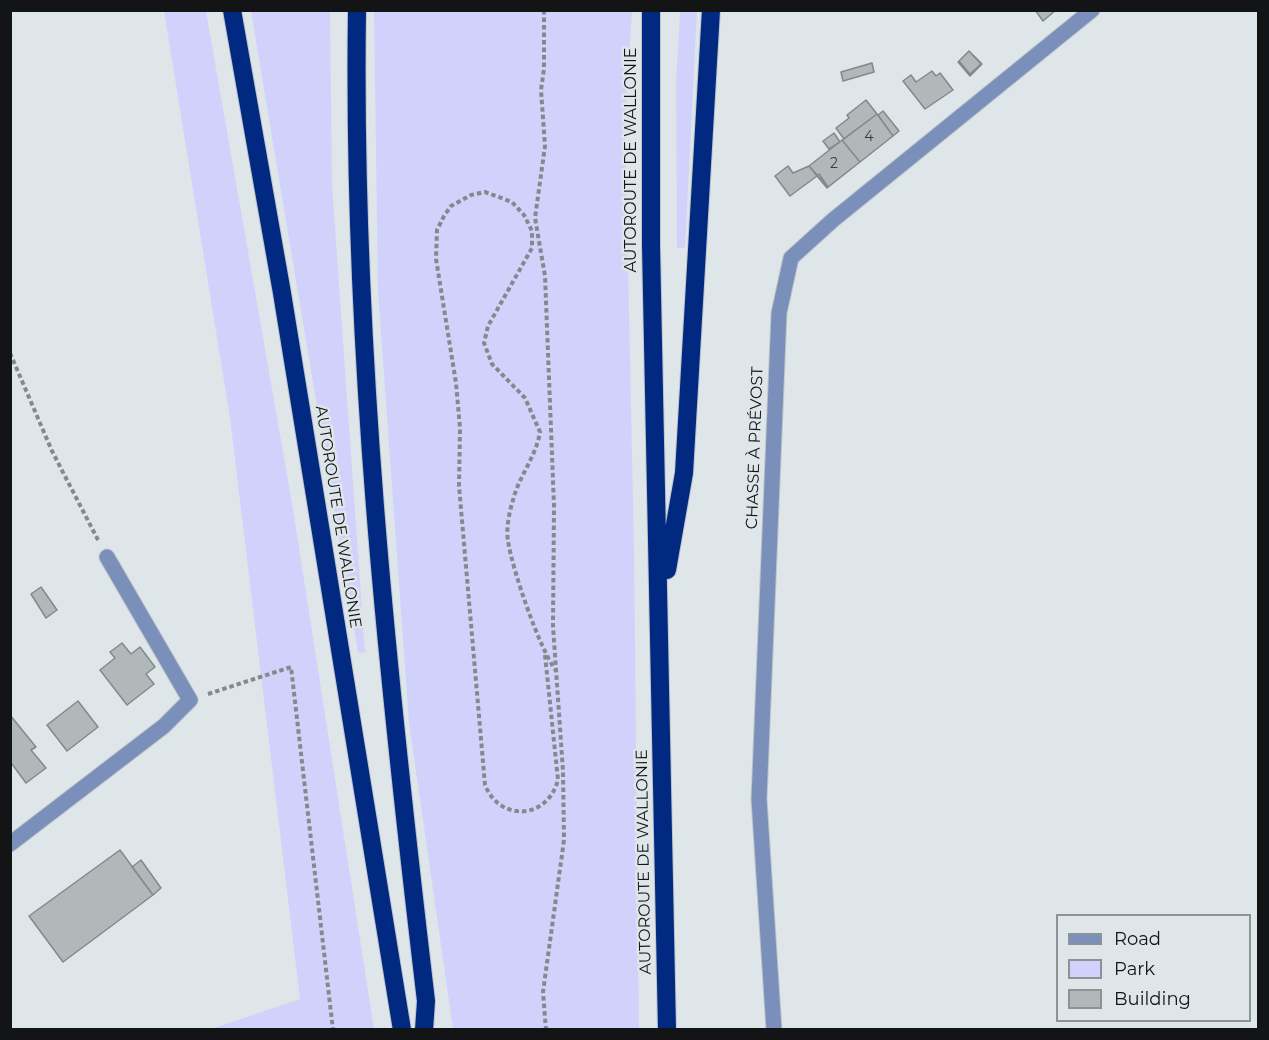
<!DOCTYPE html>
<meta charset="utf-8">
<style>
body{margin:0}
#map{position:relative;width:1269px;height:1040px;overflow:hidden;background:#dfe6ea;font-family:Montserrat,sans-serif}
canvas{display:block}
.frame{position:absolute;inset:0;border:12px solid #121416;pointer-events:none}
.legend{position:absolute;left:1056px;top:914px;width:195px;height:108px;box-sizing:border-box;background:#dfe6ea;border:2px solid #8d9295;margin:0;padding:8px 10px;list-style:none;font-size:18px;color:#121416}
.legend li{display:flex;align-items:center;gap:12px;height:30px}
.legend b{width:30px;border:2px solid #8d9295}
</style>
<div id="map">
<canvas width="1269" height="1040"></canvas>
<div class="frame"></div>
<ul class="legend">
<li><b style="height:8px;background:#7a90bb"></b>Road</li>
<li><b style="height:16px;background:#d1d2fb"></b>Park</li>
<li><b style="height:16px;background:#b0b8ba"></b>Building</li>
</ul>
</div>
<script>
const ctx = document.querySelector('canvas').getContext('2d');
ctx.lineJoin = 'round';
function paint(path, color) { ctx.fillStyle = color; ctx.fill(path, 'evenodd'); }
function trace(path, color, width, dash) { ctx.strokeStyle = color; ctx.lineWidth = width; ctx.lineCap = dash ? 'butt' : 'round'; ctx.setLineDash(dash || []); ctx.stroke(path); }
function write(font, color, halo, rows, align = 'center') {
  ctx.font = font + ' Montserrat,sans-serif'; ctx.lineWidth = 5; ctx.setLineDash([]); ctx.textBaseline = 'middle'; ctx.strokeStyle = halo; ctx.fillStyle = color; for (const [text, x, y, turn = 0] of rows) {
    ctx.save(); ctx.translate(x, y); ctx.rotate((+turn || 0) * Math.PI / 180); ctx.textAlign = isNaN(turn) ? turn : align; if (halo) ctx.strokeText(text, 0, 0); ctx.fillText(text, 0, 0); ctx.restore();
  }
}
const green = new Path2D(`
 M 164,11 L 206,11 L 293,509 L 374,1029 L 211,1029 L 300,999 L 230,418 Z
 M 251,11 L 330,11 L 332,185 L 365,653 L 358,652 Z
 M 374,11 L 632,11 L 625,121 L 634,548 L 639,1029 L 453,1029 L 409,723 L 378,291 Z
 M 680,11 L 697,11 L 685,248 L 677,248 L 676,84 Z`);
const building = new Path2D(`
 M 1035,10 L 1056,10 L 1043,21 Z
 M 969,51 L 981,64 L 970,74 L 959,61 Z
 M 969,51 L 982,64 L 970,76 L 958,62 L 970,74 L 981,64 Z
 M 872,63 L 874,72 L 843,81 L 841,72 Z
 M 932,71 L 936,76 L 940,73 L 953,90 L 925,109 L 903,81 L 911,75 L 916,82 Z
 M 866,100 L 877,114 L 844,139 L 836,128 L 849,118 L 847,115 Z
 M 883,111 L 899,131 L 893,136 L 878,115 Z
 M 877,114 L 893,136 L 860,162 L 842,140 Z
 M 834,133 L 840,142 L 829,149 L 823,141 Z
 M 842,140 L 860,162 L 828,187 L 809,166 Z
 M 860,162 L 827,188 L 817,176 L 819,174 L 828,187 Z
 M 788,166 L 793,173 L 809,166 L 817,176 L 790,196 L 775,176 Z
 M 41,587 L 57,610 L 46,618 L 31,594 Z
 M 122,643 L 131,654 L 140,647 L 155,667 L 146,674 L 154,684 L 127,705 L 100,670 L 115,658 L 110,652 Z
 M 78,701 L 98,727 L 67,751 L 47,725 Z
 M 10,715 L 36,747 L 31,750 L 46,768 L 26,783 L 12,764 L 10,766 Z
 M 120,850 L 153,895 L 63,962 L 29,916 Z
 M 141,860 L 161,888 L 153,895 L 132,867 Z`);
const path = new Path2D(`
 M 544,10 L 544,69 L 541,90 L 545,146 L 535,218 L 545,276 L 554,506 L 553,626 L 563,771 L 564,840 L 543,992 L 546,1030
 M 10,353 L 52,451 L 98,540
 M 545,655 L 558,780 C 547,820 500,822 485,785 L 459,486 L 460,428 L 456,383 L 436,259 L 437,230 L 444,216 L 451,206 L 471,195 L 485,192 L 512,202 L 524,215 L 532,231 L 532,248 L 488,326 L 484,343 L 492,364 L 525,398 L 540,432 C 536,457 519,476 513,500 C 509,513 506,529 508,541 C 513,572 539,647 556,671
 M 208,694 L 291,667 L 333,1030`);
const minor = new Path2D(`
 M 10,844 L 164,726 L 190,700 L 107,557
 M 774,1030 L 759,799 L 779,313 L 791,258 L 833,220 L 1092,10`);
const motorway = new Path2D(`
 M 232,10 L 282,293 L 402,1030
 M 357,10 C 352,342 387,672 426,1001 L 424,1030
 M 651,10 L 651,245 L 667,1030
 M 667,570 L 684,473 L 711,10`);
const numberNames = [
 ["4",869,137],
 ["2",834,164]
];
const streetNames = [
 ["AUTOROUTE DE WALLONIE",631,160,-90],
 ["CHASSE À PRÉVOST",755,448,-88],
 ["AUTOROUTE DE WALLONIE",338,517,81],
 ["AUTOROUTE DE WALLONIE",644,862,-91]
];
paint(green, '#d1d2fb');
paint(building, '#b0b8ba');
trace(building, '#82898b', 1.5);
trace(minor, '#bec4c8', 17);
trace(motorway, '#bec4c8', 20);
trace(path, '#84898c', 4, [4.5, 3]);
trace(minor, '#7a90bb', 15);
trace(motorway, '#012981', 18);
write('14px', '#3a3d3f', null, numberNames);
write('16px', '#121416', '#dfe6ea', streetNames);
</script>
